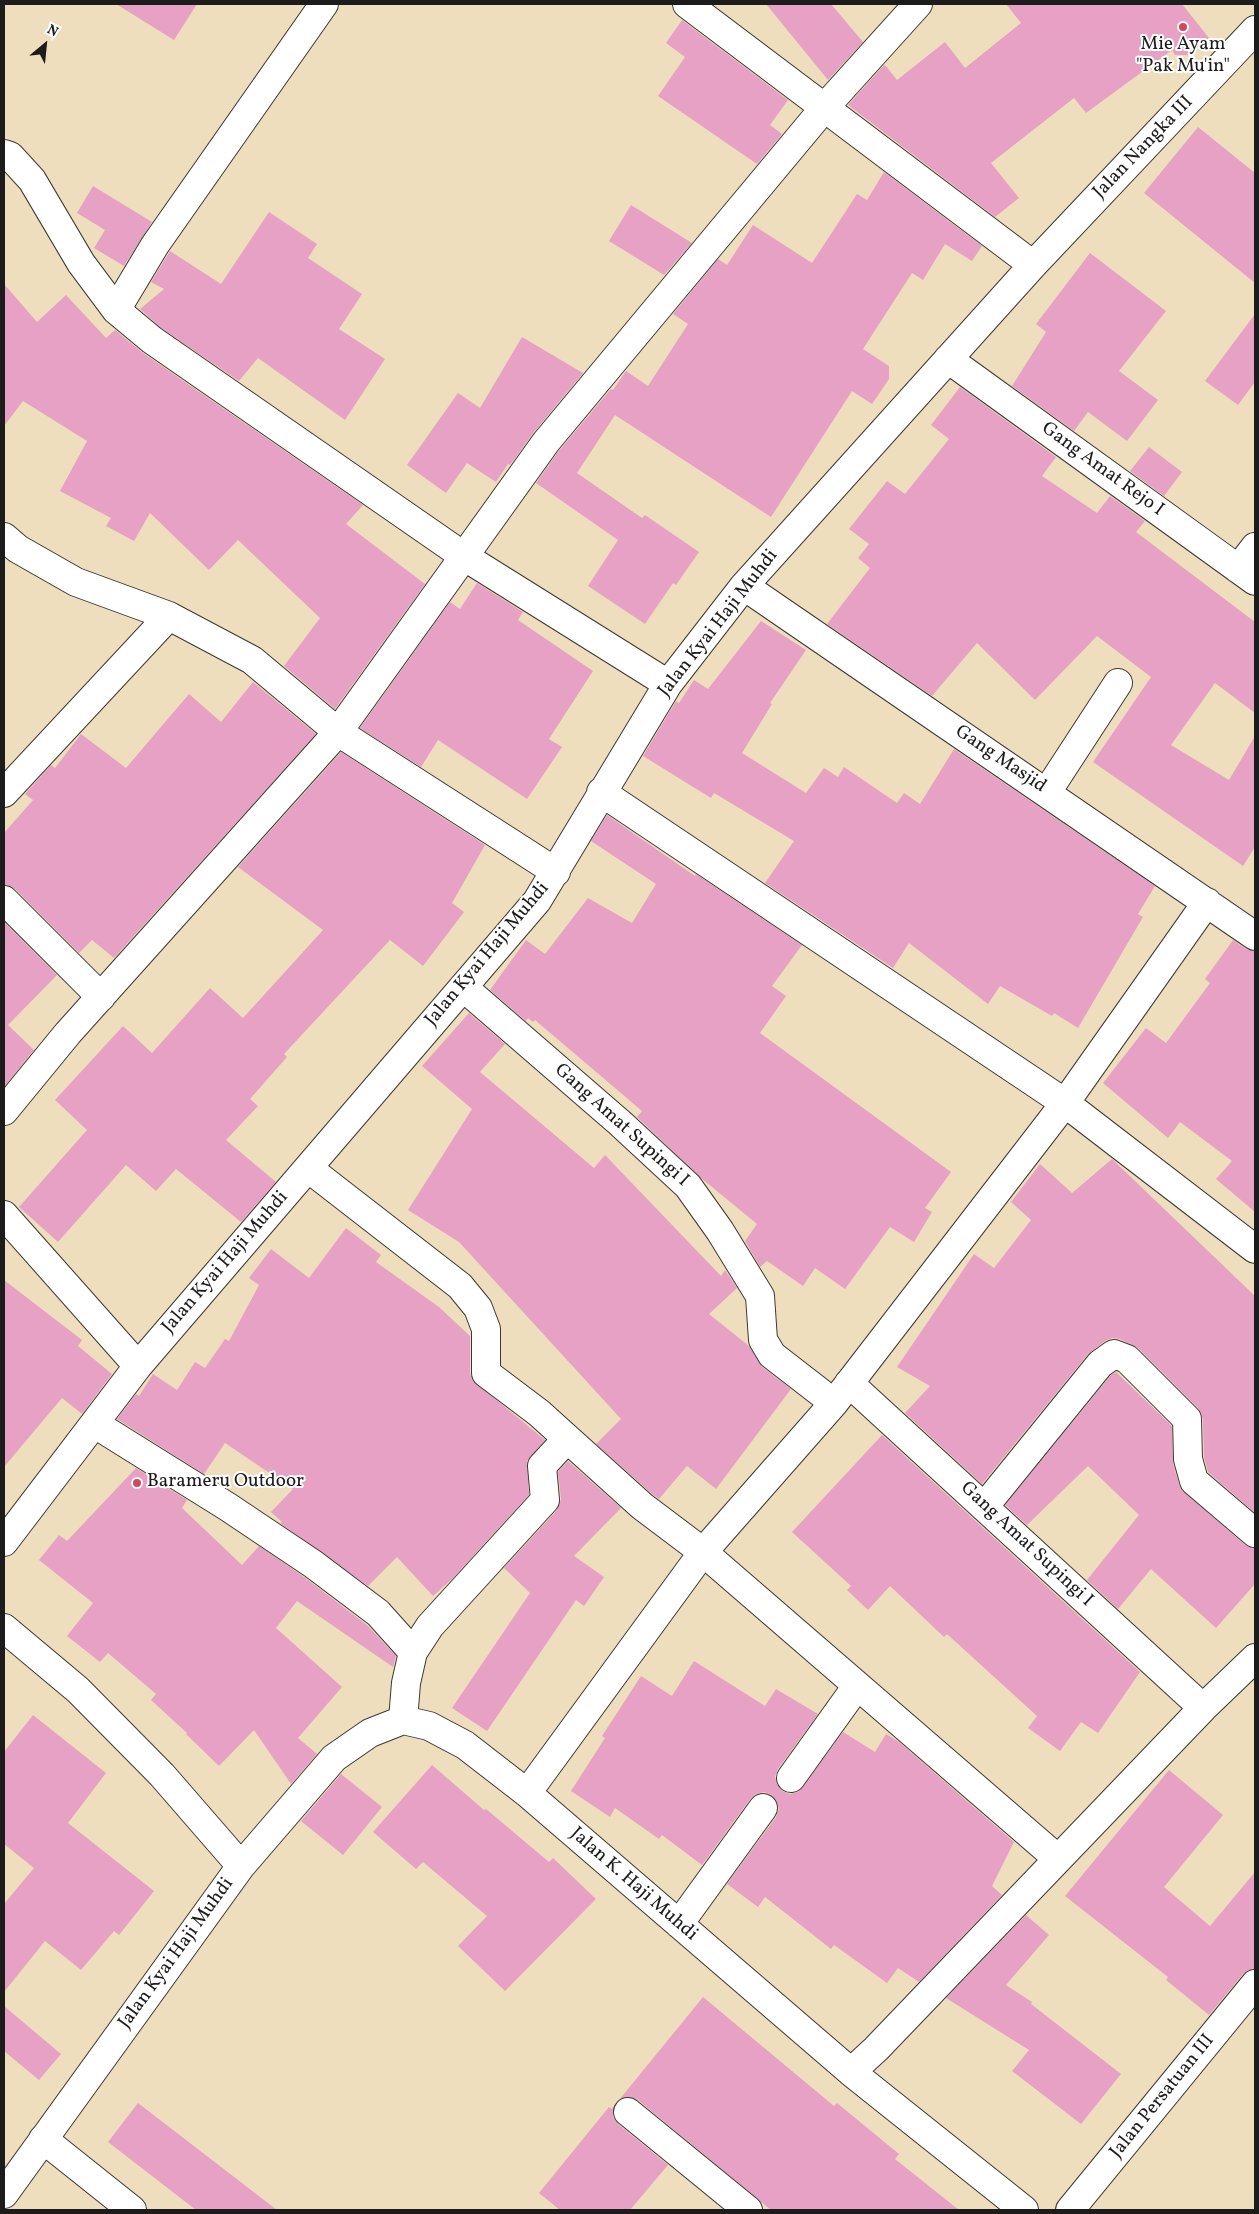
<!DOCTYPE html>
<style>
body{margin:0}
#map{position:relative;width:1259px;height:2214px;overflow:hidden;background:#efdebd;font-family:Vollkorn,serif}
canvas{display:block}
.frame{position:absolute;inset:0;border:5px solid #1c1c1c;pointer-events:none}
.north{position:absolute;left:20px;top:20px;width:50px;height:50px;-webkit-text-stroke:4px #fff;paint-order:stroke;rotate:28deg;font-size:14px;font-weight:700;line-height:20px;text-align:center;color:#1c1c1c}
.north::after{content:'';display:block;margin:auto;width:18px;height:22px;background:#1c1c1c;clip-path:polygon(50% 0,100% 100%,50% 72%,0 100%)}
</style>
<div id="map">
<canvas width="1259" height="2214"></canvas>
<div class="frame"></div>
<div class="north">N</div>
</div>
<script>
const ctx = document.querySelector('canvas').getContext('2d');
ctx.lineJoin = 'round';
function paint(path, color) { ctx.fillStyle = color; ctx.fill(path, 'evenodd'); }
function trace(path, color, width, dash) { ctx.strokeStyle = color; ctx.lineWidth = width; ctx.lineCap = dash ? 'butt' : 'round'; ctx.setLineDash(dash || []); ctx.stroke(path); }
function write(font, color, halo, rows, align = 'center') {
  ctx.font = font + ' Vollkorn,serif'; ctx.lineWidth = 4; ctx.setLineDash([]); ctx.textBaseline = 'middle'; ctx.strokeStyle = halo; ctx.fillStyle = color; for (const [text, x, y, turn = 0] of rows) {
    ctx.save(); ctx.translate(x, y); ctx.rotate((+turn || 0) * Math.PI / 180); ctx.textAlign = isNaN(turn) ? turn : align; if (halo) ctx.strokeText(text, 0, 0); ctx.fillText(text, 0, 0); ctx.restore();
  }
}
const building = new Path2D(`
 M 116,4 L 197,4 L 174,40 Z
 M 766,4 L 831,4 L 863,42 L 828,80 Z
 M 1006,4 L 1182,4 L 1209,38 L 1188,55 L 1175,55 L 1172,50 L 1086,113 L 1074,98 L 991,163 L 1019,198 L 995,217 L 848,105 L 884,65 L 886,66 L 897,80 L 945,42 L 965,68 L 1021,23 Z
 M 682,20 L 788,100 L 770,125 L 782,134 L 757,164 L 658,96 L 685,57 L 666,43 Z
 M 1198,127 L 1255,173 L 1255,283 L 1144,193 Z
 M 884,172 L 982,246 L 972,261 L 945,244 L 923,280 L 912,273 L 863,349 L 889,366 L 889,379 L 872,404 L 852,391 L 771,517 L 615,415 L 577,473 L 642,518 L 645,515 L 699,552 L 676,585 L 673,583 L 645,624 L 588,586 L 618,540 L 536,483 L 558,452 L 611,389 L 613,390 L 626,371 L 648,386 L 688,324 L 673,314 L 718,259 L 727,265 L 753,225 L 812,263 L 857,194 L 867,200 Z
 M 93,186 L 152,222 L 124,266 L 94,248 L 105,230 L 77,213 Z
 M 631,205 L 692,243 L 664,275 L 609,241 Z
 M 269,212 L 317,244 L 308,258 L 362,294 L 339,329 L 385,359 L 345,420 L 258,358 L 239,381 L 161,328 L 140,309 L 164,289 L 151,282 L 170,251 L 221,284 Z
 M 1090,253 L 1166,311 L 1119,371 L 1158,400 L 1127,441 L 1088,412 L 1074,431 L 1012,386 L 1046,332 L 1036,324 Z
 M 4,284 L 37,322 L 66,295 L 106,338 L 115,330 L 143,353 L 363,505 L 346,524 L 425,584 L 335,709 L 284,666 L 320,618 L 238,540 L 209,570 L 150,513 L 134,541 L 106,526 L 111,518 L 60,491 L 87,441 L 23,401 L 4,426 Z
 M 1255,314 L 1255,382 L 1238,405 L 1205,381 Z
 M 522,337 L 583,373 L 534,432 L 510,465 L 508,464 L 496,482 L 467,463 L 446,493 L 407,465 L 458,393 L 480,408 Z
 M 960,387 L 1056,457 L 1042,476 L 1097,513 L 1110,496 L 1145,521 L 1136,532 L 1255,622 L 1255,713 L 1215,683 L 1171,745 L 1229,780 L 1255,736 L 1255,847 L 1243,866 L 1093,762 L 1151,677 L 1097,636 L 1035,700 L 977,643 L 932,696 L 827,624 L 870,568 L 858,558 L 869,544 L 849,529 L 887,481 L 905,494 L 949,439 L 931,425 Z
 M 1149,447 L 1182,472 L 1164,496 L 1130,471 Z
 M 477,583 L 523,612 L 518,620 L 593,671 L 549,739 L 562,747 L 527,799 L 438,740 L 421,767 L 360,728 L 450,602 L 460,609 Z
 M 761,621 L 806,650 L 770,703 L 772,704 L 742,753 L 806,793 L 824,768 L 838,777 L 844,767 L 897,803 L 904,793 L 920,804 L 954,749 L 1155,886 L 1138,914 L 1143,917 L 1078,1028 L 1054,1013 L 1052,1016 L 1000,986 L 988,1004 L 909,943 L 893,968 L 765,883 L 794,841 L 714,793 L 711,798 L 643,756 L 676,701 L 679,703 L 694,680 L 708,689 Z
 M 253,682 L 316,734 L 114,958 L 92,940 L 79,953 L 15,889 L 4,885 L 4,833 L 33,800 L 25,794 L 51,765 L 55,768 L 81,734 L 126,768 L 189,694 L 221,722 Z
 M 341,752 L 485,845 L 452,903 L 464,912 L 423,966 L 390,940 L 284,1054 L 287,1057 L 250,1099 L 258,1106 L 226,1140 L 276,1182 L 241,1222 L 176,1169 L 156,1191 L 126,1165 L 58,1242 L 19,1207 L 87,1130 L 55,1100 L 123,1026 L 152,1053 L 210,988 L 243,1018 L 323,930 L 238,867 Z
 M 607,815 L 695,876 L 696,874 L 802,945 L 772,986 L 786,996 L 760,1033 L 951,1172 L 925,1208 L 932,1212 L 914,1242 L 890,1227 L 845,1289 L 815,1268 L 803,1286 L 767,1261 L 760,1267 L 745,1241 L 757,1224 L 701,1178 L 637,1117 L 642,1111 L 535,1020 L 533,1022 L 528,1018 L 526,1021 L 490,990 L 526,940 L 545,954 L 588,898 L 632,923 L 656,884 L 591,841 Z
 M 4,922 L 57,975 L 8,1025 L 34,1050 L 4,1087 Z
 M 1233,940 L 1246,949 L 1255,951 L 1255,1212 L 1216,1179 L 1232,1161 L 1180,1122 L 1168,1138 L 1103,1083 L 1146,1028 L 1166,1043 L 1210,983 L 1205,979 Z
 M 469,1013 L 505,1044 L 480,1072 L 594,1168 L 605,1155 L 721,1276 L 725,1270 L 737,1288 L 709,1314 L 749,1346 L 762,1367 L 791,1389 L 716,1489 L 687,1466 L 659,1499 L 652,1494 L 596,1444 L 621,1419 L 459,1242 L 408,1210 L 472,1109 L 422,1066 Z
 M 1112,1159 L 1255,1296 L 1255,1513 L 1208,1472 L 1204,1457 L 1203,1419 L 1198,1408 L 1138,1348 L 1120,1339 L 1112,1338 L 1105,1341 L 1088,1354 L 982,1484 L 905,1413 L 930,1386 L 897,1367 L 974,1254 L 994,1268 L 1031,1220 L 1011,1202 L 1040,1164 L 1072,1193 Z
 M 346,1228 L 381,1255 L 376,1262 L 439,1307 L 470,1336 L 470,1373 L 472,1380 L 545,1440 L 527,1461 L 529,1495 L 452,1579 L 433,1596 L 397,1557 L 368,1586 L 280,1523 L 282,1522 L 271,1512 L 293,1489 L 225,1443 L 204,1474 L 117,1419 L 136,1394 L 139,1396 L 153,1374 L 177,1390 L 195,1362 L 205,1368 L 225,1339 L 229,1341 L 259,1285 L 249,1278 L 271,1249 L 309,1278 Z
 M 4,1280 L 82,1340 L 78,1346 L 112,1374 L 82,1414 L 62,1398 L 4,1467 Z
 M 1116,1372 L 1172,1426 L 1173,1463 L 1179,1485 L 1184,1492 L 1245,1545 L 1255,1548 L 1255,1584 L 1216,1628 L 1151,1569 L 1118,1609 L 1087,1580 L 1139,1515 L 1088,1466 L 1027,1525 L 1005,1505 L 1111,1375 Z
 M 882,1435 L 1140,1672 L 1098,1733 L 1081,1722 L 1060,1751 L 1028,1728 L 1037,1716 L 947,1634 L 944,1637 L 890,1586 L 868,1610 L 847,1590 L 851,1586 L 792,1532 Z
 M 568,1461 L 621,1508 L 574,1556 L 604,1577 L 584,1606 L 576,1600 L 487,1731 L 452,1708 L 530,1593 L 504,1568 L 557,1510 L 561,1499 L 558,1472 Z
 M 136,1468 L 187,1500 L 182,1508 L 242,1565 L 259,1546 L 304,1577 L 367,1625 L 396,1656 L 393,1667 L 297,1601 L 276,1628 L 342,1687 L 298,1738 L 317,1754 L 291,1784 L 254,1730 L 219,1766 L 186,1734 L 187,1733 L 151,1700 L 156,1694 L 108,1653 L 100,1662 L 67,1636 L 93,1603 L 39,1560 L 59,1535 L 67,1541 Z
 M 694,1661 L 765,1706 L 776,1689 L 818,1714 L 778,1769 L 775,1777 L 777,1784 L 782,1791 L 790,1794 L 798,1792 L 803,1787 L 843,1732 L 875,1752 L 886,1734 L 899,1742 L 1014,1842 L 992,1886 L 1002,1895 L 919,1982 L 898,1968 L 887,1983 L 834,1945 L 831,1949 L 765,1897 L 758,1907 L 727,1884 L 776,1817 L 779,1809 L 777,1802 L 772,1795 L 764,1792 L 756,1794 L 751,1798 L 702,1865 L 662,1835 L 659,1839 L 615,1808 L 610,1817 L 571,1791 L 605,1738 L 602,1736 L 641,1676 L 672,1696 Z
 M 33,1715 L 106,1773 L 68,1823 L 154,1891 L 119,1935 L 114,1931 L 81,1970 L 45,1941 L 4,1992 L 4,1904 L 34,1868 L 4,1844 L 4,1752 Z
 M 432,1765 L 484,1810 L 486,1809 L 549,1862 L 553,1858 L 596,1899 L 505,1991 L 458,1946 L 487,1916 L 423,1862 L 416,1869 L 373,1832 Z
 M 1169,1770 L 1223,1815 L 1164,1887 L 1210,1926 L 1255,1872 L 1255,1969 L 1249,1970 L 1243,1974 L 1209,2015 L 1166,1980 L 1168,1977 L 1065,1896 Z
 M 341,1774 L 382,1807 L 343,1855 L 301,1821 Z
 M 1026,1915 L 1049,1935 L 1006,1985 L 1032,2002 L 1031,2004 L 1121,2074 L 1081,2124 L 1012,2071 L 1029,2050 L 946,1998 Z
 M 703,1997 L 834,2106 L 837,2103 L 899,2154 L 895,2159 L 959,2210 L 771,2210 L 638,2100 L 630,2097 L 619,2100 Z
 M 4,2006 L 61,2054 L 39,2080 L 4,2051 Z
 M 138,2103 L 277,2210 L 196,2210 L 108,2142 Z
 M 614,2105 L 613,2117 L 618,2124 L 668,2165 L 630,2210 L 560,2210 L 539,2193 L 609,2107 L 612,2109 Z`);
const minor = new Path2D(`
 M 687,4 L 1033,265
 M 4,154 L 10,156 L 32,180 L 81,263 L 116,310 L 152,340 L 465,557 L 668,684
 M 116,310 L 155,245 L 324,4
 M 948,359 L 1255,581
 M 4,537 L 18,549 L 76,582 L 169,616 L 252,660 L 338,732 L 556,872
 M 1238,569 L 1255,547
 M 744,586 L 1255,936
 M 601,792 L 1065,1103 L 1255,1249
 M 1047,792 L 1118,683
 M 4,793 L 169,616
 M 4,900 L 101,997
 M 463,987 L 620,1123 L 688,1186 L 720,1231 L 760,1296 L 763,1340 L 772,1355 L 834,1403
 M 4,1111 L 68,1033 L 338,732 L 546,442 L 825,107 L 918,4
 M 308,1168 L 460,1286 L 478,1308 L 486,1329 L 486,1373 L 539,1413 L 642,1506 L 703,1552 L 1058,1859
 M 4,1215 L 138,1366
 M 849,1383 L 1203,1708
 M 95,1424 L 228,1507 L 313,1564 L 378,1613 L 413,1652
 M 984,1507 L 1100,1364 L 1114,1354 L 1127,1359 L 1187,1419 L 1188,1459 L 1194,1481 L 1255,1533
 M 4,1542 L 138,1366 L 537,901 L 668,684 L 744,586 L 1033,265 L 1255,30
 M 4,1628 L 78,1690 L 162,1775 L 241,1866 L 4,2194
 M 403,1720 L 406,1683 L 413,1652 L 430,1626 L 545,1500 L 542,1466 L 567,1439
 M 791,1778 L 857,1686
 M 527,1793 L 703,1552 L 834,1403 L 1065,1103 L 1207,902
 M 241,1866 L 334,1758 L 370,1733 L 403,1720 L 429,1726 L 465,1745 L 527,1793 L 851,2072 L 1024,2210
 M 679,1924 L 763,1808
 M 851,2072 L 876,2049 L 1203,1708 L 1255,1658
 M 628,2112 L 748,2210
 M 43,2139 L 132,2210
 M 1070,2210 L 1255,1984`);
const markers = [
 [1183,27,5,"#d1495b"],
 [137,1483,5,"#d1495b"]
];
const poiNames = [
 ["Mie Ayam",1183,46],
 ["\"Pak Mu'in\"",1183,68],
 ["Barameru Outdoor",147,1483,"left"]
];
const streetNames = [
 ["Jalan Nangka III",1144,148,-46],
 ["Gang Amat Rejo I",1102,470,36],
 ["Jalan Kyai Haji Muhdi",719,624,-52],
 ["Gang Masjid",1000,760,34],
 ["Jalan Kyai Haji Muhdi",488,955,-50],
 ["Gang Amat Supingi I",621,1126,42],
 ["Jalan Kyai Haji Muhdi",226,1263,-49],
 ["Gang Amat Supingi I",1026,1545,43],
 ["Jalan K. Haji Muhdi",633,1885,41],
 ["Jalan Kyai Haji Muhdi",177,1954,-54],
 ["Jalan Persatuan III",1163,2097,-51]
];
paint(building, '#e6a1c4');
trace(minor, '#3c3934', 30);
trace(minor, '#fff', 28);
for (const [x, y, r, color] of markers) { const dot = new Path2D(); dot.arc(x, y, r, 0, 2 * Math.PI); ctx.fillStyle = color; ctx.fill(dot); trace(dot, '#fff', 2); }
write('19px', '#1c1c1c', '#fff', poiNames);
write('19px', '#1c1c1c', '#fff', streetNames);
</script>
